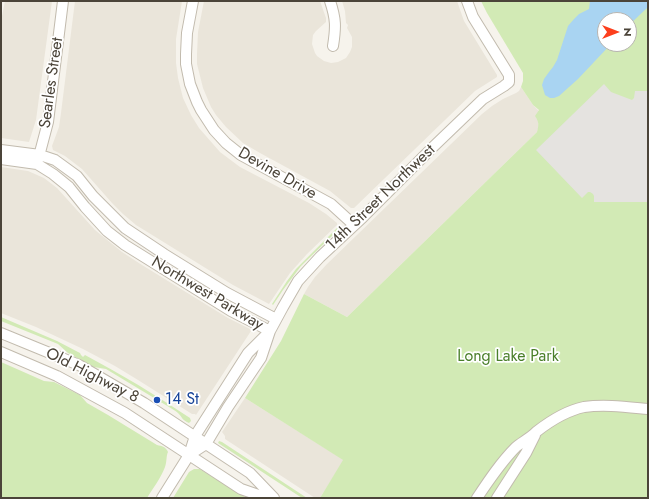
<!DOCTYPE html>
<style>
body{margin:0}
#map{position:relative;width:649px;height:499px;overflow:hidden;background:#f6f3ec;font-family:Jost,sans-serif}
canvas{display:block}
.frame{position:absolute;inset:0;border:2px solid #4b4439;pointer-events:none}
.north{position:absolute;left:597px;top:12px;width:40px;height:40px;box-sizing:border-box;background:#fff;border:1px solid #b7b4b0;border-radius:50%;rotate:90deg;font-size:11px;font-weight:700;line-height:16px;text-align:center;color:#4b4439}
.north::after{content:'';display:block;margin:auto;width:14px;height:18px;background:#fc3f1d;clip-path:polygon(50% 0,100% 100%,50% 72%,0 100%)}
</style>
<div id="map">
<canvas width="649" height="499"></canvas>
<div class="frame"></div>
<div class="north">N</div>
</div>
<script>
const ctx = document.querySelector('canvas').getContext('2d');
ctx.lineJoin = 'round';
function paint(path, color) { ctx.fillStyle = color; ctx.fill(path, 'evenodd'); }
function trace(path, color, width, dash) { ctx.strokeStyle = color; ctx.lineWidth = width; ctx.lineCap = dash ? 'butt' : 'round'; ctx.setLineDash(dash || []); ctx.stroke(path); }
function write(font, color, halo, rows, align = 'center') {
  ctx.font = font + ' Jost,sans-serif'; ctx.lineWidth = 3.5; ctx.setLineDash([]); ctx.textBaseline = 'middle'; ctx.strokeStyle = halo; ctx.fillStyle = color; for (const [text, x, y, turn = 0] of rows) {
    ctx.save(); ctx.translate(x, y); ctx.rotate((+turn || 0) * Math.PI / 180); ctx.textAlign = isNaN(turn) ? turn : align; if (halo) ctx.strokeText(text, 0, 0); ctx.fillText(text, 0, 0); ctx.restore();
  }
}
const residential = new Path2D(`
 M 5,1 L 52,1 L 36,120 L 29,142 L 1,138 L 1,21 Z
 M 75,1 L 182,1 L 176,39 L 176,63 L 178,78 L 183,98 L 191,115 L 199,128 L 220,152 L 240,167 L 309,203 L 326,214 L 337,223 L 337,225 L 307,254 L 290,273 L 269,304 L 233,285 L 136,225 L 123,214 L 112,203 L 82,169 L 65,156 L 53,150 L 52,146 L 59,127 L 61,113 Z
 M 204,1 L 320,1 L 326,18 L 326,22 L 316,31 L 313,35 L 312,44 L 315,53 L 317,56 L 324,61 L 331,63 L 338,62 L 346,58 L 350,52 L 352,47 L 352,37 L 347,28 L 348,25 L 346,23 L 345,11 L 342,1 L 457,1 L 464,21 L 497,75 L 497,77 L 475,91 L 354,208 L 351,208 L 330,191 L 260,153 L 243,143 L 226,127 L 216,115 L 211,107 L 203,88 L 197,64 L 197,54 L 198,32 Z
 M 521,87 L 533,105 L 539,111 L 538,121 L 539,126 L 537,132 L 347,317 L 304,294 L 308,287 L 315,277 L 327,264 L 482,114 L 492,106 L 503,99 L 516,93 L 519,91 Z
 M 1,167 L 28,171 L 44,178 L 57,188 L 95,230 L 122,252 L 142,265 L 228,318 L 250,329 L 251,331 L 196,415 L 195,414 L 192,414 L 138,380 L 115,366 L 83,349 L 36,327 L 1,313 Z
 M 245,398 L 344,460 L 320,498 L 315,498 L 225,439 L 225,436 L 222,432 Z`);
const green = new Path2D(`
 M 481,1 L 648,1 L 648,498 L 320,498 L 343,460 L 245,398 L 281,341 L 304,294 L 347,317 L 537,132 C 539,125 539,122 535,116 L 539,110 L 533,105 L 521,87 L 523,81 L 523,73 L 487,13 ZM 605,20 L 629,20 L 629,44 L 605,44 Z
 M 338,227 L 339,227 L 335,233 L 301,266 L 283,290 L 273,305 L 272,304 L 287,281 L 296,269 Z
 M 1,317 L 57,341 L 78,352 L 80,353 L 81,355 L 83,357 L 85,355 C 121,374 156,395 190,418 L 191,421 L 189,423 C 181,419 183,418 178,413 C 176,411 172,409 169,407 L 106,369 L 94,367 L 68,353 L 58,344 L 1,321 Z
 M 1,362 L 44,381 L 54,382 L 80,395 L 87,403 L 108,415 L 157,445 C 162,446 166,447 168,452 C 166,456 167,462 165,467 C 161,478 153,488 147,498 L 1,498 Z
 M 219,441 L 222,442 L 307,498 L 302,498 L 218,443 Z
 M 194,469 L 200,469 L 203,471 L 247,498 L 173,498 L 189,472 Z`);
const parking = new Path2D(`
 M 604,84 L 611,92 L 632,100 L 634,98 L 635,91 L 648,91 L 648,202 L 594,202 L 594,196 L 593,194 L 590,192 L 588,192 L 582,198 L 536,150 Z`);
const water = new Path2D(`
 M 590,1 L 647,1 L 648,3 L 647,8 L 629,25 L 629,20 L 605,20 L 605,44 L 611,44 L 578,79 L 559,96 L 554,98 L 550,98 L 545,95 L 542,85 L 544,79 L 549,72 L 553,67 L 557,60 L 568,26 L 574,19 L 579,14 L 589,9 Z`);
const minor = new Path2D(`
 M 193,1 L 187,33 L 186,54 L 186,64 L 190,84 L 197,102 L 201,110 L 214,130 L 226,143 L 241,155 L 331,204 L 354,225
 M 330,1 C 336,19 336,27 333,46
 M 1,150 L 40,155 L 55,160 L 77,176 L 93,196 L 125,228 L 164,254 L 227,293 L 276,319
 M 1,159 L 37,164 L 53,174 L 69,187 L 85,207 L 107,231 L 125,245 L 231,311 L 270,331
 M 38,160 L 48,122 L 63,1
 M 1,333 L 35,347 L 79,365 L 144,403 L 250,473 L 274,498
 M 1,352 L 57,376 L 125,413 L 241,489 L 267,498
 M 189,455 L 206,444 L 228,407 L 261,358 L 270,331 L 283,307 L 298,281 L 320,257 L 363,217 L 433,147 L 483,99 L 504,86 L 509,82 L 509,75 L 473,17 L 467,1
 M 162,498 L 189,455 L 195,436 L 248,353 L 268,333
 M 477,498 C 489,480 501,462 516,447 C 522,442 530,438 536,432 C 550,421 565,411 584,407 C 605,404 627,407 648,409
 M 497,498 L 526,453 L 535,435`);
const markers = [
 [157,400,4,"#1a4fb4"]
];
const streetNames = [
 ["Searles Street",52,83,-82],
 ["Devine Drive",277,174,30],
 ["14th Street Northwest",381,198,-44],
 ["Northwest Parkway",207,294,31],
 ["Old Highway 8",92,376,27]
];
const parkNames = [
 ["Long Lake Park",508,357]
];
const transitNames = [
 ["14 St",165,400]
];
paint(residential, '#eae5da');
paint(green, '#d2eab5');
paint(parking, '#e5e3e0');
paint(water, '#a9d4f2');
trace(minor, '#c2bbae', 12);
trace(minor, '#fff', 10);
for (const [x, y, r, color] of markers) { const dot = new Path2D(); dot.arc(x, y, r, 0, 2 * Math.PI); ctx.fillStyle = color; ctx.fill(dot); trace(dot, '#fff', 1.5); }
write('16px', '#4b4439', '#fff', streetNames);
write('16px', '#4a7f2a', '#fff', parkNames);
write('16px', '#164399', '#fff', transitNames, 'left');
</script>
